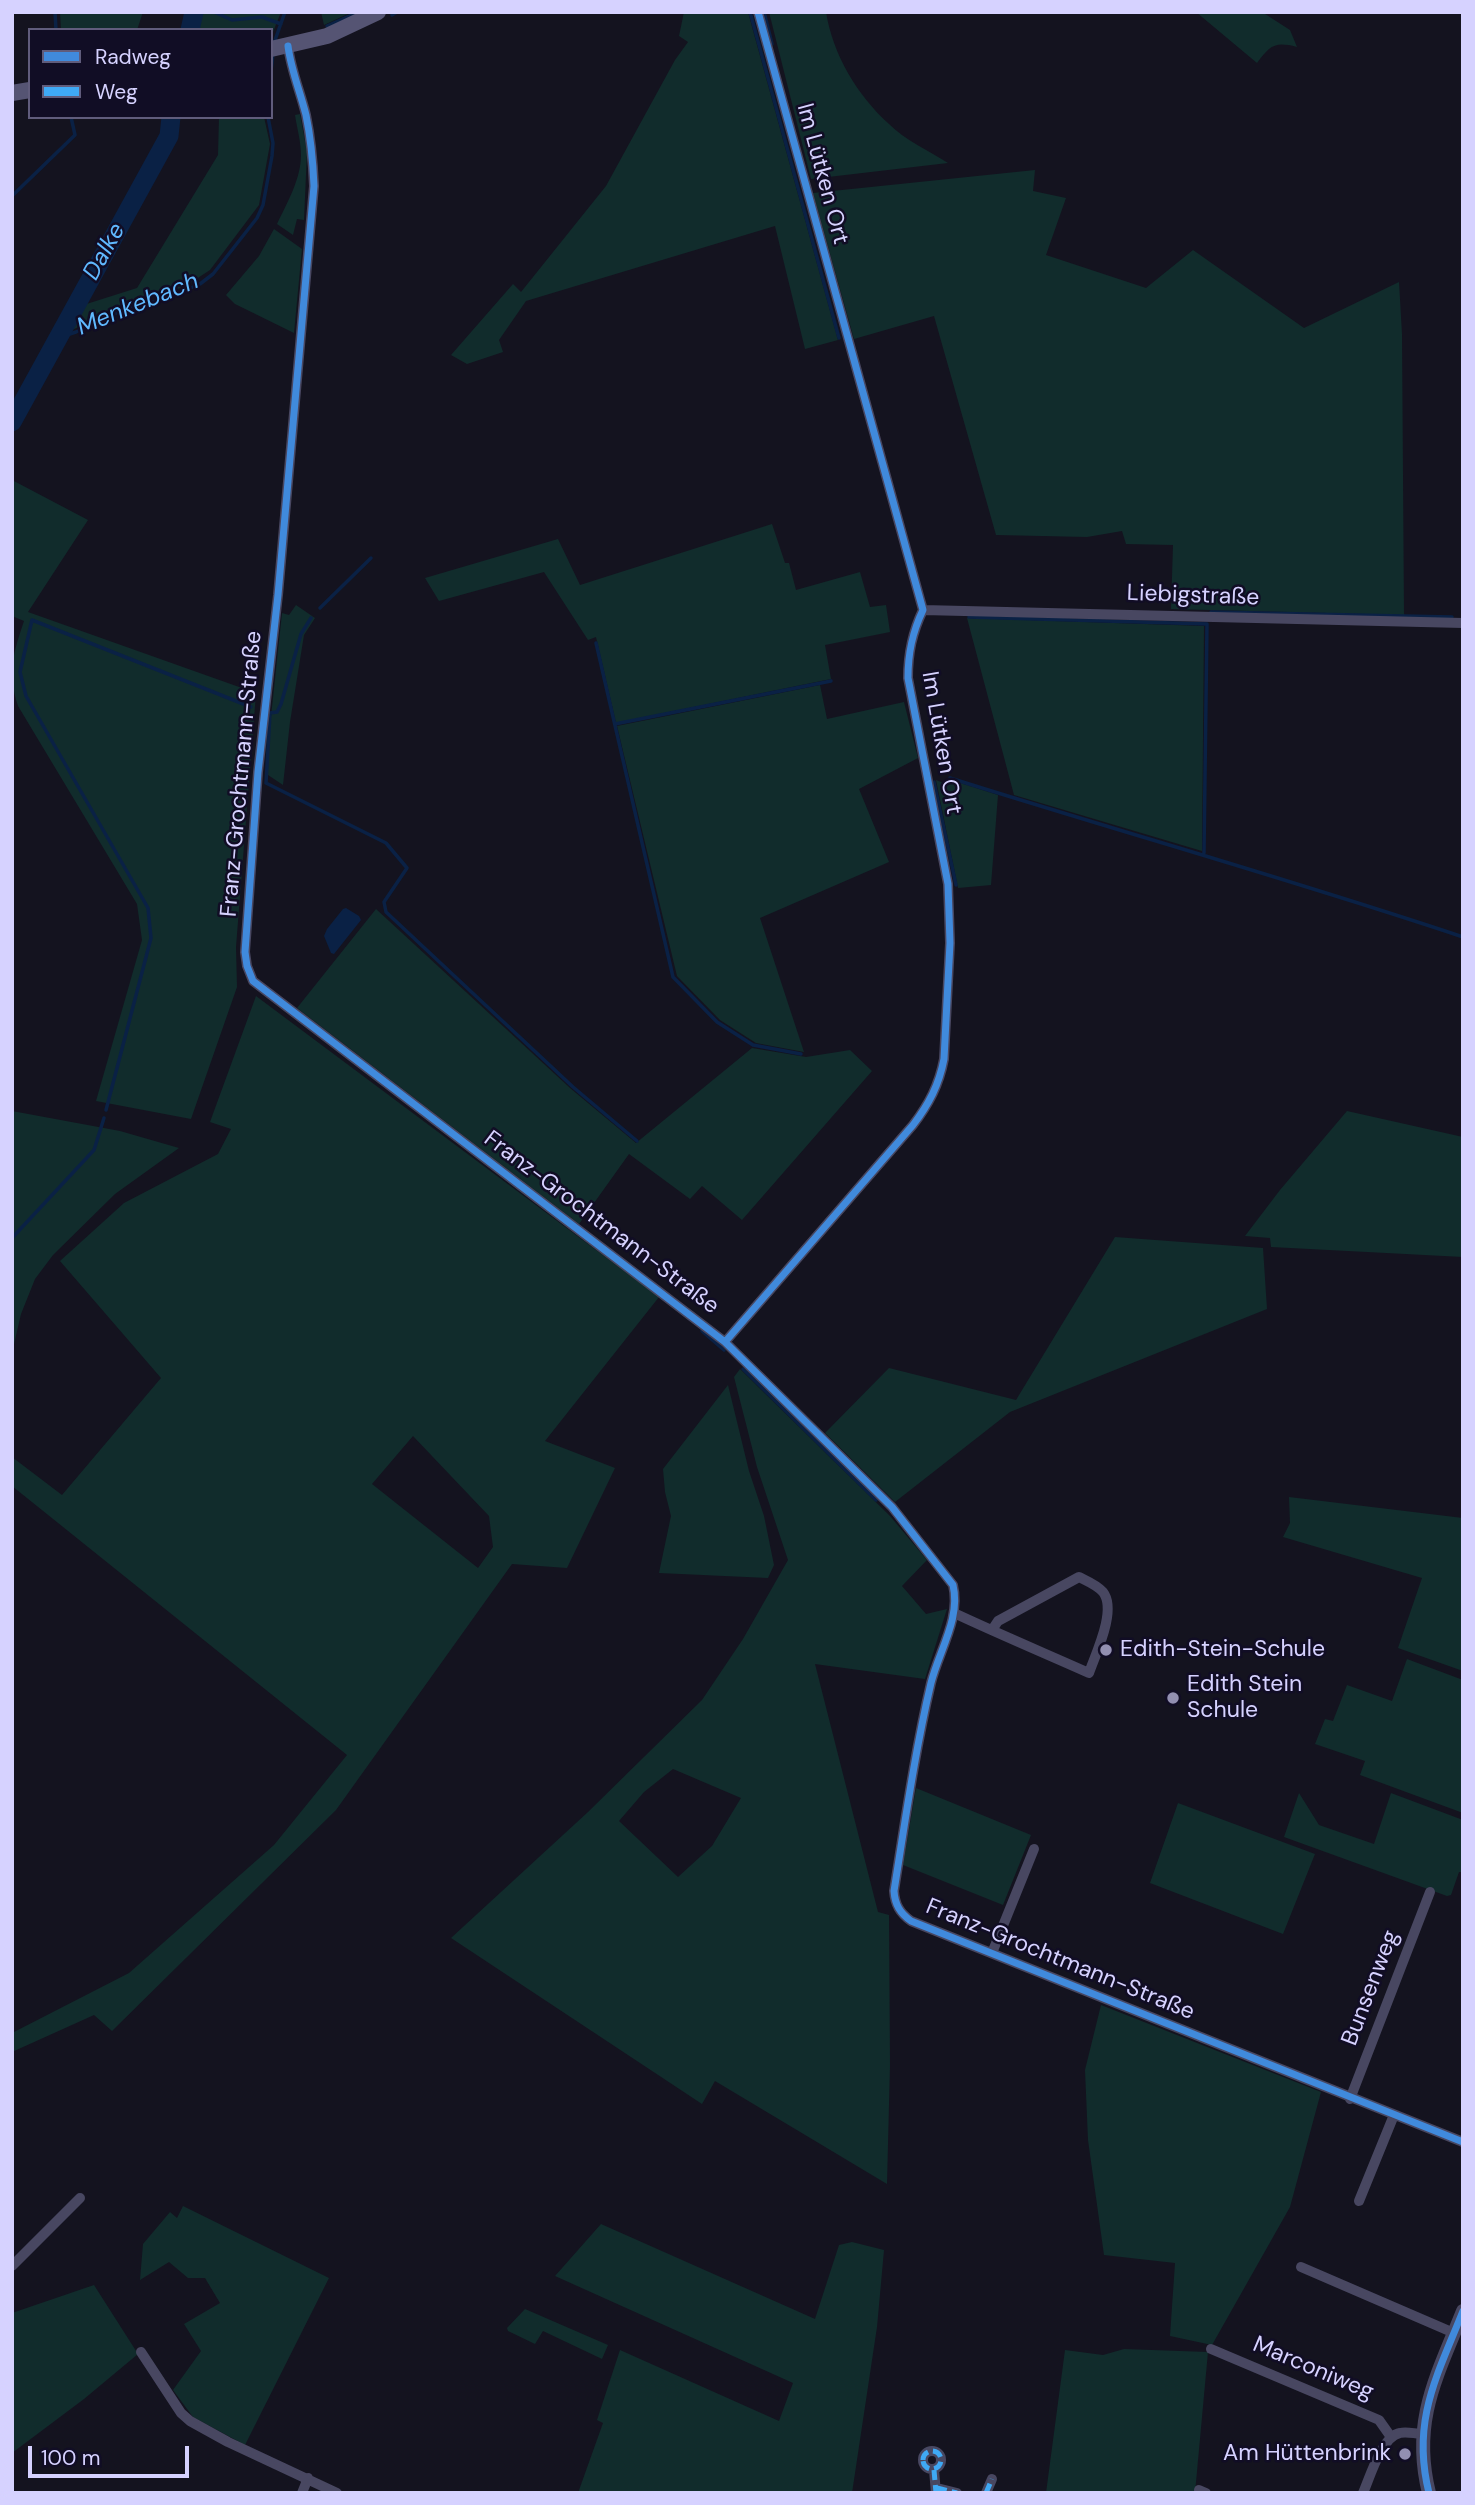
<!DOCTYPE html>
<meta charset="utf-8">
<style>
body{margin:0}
#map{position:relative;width:1475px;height:2505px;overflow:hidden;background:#14131f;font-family:"DM Sans",sans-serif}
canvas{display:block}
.frame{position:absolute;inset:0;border:14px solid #d6d2ff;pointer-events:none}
.legend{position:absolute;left:28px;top:28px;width:245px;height:91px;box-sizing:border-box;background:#110d25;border:2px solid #605c7c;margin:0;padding:9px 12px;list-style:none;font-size:21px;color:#d6d2ff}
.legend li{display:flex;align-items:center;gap:14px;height:35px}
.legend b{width:35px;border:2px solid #605c7c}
.scale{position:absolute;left:28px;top:2446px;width:161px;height:32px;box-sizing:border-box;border:4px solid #d6d2ff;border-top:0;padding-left:9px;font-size:21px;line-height:24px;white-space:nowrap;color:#d6d2ff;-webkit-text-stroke:5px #110d25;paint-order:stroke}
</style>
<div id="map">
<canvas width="1475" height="2505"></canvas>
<div class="frame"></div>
<ul class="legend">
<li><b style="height:9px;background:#408adc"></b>Radweg</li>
<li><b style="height:9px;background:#3fa9f5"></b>Weg</li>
</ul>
<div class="scale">100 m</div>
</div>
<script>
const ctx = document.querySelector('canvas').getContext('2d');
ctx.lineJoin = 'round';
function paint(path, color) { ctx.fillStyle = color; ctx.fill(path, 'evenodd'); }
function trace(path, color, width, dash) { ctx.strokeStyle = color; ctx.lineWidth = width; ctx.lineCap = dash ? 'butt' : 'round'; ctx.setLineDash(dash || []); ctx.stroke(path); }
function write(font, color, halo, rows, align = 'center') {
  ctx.font = font + ' "DM Sans",sans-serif'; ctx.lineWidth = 5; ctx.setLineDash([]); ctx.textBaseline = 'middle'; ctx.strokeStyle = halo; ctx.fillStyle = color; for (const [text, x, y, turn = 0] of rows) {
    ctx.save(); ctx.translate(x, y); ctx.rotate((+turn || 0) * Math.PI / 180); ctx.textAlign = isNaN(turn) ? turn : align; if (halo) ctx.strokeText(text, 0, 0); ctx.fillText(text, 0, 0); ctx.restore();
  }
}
const green = new Path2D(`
 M 60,12 L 143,12 L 137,30 L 61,30 Z
 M 202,12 L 281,12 L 271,37 L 271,30 L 198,30 Z
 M 321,12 L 352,12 L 324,25 Z
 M 684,12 L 748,12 L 838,340 L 805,349 L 775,226 L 526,301 L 499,340 L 503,352 L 467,364 L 451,355 L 513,284 L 521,292 L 606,186 L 675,60 L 688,42 L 679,36 Z
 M 769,12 L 826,12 C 833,55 857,95 889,124 C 905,140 929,151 948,163 L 811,179 Z
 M 1196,12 L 1262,12 L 1290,30 L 1297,47 C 1274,41 1270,46 1257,63 Z
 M 300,114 L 307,152 L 304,220 L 297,219 L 293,235 L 277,224 C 287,203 301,179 301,155 C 301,142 297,128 295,115 Z
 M 219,117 L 264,117 L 270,144 L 259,205 L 210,270 L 184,287 L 126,304 L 66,333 L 77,307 L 137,288 L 218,155 Z
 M 1035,170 L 1033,191 L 1066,198 L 1046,255 L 1146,288 L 1193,250 L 1304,328 L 1399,282 L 1402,334 L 1404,615 L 1171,609 L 1173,545 L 1126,544 L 1122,531 L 1087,537 L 996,535 L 934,316 L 854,339 L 813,193 Z
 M 274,229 L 302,249 L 294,333 L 235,304 L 226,295 L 259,256 Z
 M 12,480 L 88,520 L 28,612 L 256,693 L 236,947 L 237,987 L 191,1119 L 96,1101 L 142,940 L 137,904 L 18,706 C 7,672 13,654 24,621 L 12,616 Z
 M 772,524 L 785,563 L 789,563 L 796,590 L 860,572 L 870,607 L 886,605 L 890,632 L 825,645 L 831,679 L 616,723 L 596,637 L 588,640 L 544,572 L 439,601 L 425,578 L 558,539 L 580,585 Z
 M 296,605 L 315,618 L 304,635 L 290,722 L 283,785 L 265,773 L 282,613 L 289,615 Z
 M 967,618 L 1204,626 L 1202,851 L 1014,795 Z
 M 820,685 L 827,719 L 904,702 L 918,758 L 859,789 L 889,862 L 760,918 L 804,1052 L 756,1043 L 720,1020 L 677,976 L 617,726 Z
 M 936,780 L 949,785 L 951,780 L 998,795 L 991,885 L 958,888 Z
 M 376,909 L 570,1088 L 636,1143 L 752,1048 L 806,1057 L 850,1050 L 872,1071 L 742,1220 L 702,1186 L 690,1199 L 629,1154 L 579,1224 L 297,1008 Z
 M 256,996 L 659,1297 L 545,1441 L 615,1468 L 567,1568 L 512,1564 L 336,1810 L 112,2031 L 94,2015 L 12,2052 L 12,2033 L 129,1973 L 274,1845 L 347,1755 L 12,1486 L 12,1457 L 62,1495 L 161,1378 L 60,1261 L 124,1203 L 218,1154 L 231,1129 L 210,1122 ZM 413,1436 L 489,1516 L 493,1547 L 478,1568 L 372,1484 Z
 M 12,1111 L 120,1131 L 179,1148 L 115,1194 L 53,1255 L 35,1279 L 21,1314 L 12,1353 Z
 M 1347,1111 L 1463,1137 L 1463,1257 L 1271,1247 L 1270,1238 L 1245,1236 L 1280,1190 Z
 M 1115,1237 L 1263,1248 L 1267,1309 L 1010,1412 L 895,1502 L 825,1433 L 889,1368 L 1016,1400 Z
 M 740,1369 L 890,1516 L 927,1560 L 902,1586 L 926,1614 L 947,1609 L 925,1679 L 815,1664 L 878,1912 L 889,1915 L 890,2065 L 887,2184 L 715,2081 L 702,2104 L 451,1938 L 588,1812 L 702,1700 L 743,1639 L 788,1560 L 757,1467 L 734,1377 ZM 673,1769 L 741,1798 L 712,1846 L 678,1877 L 619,1821 L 644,1792 Z
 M 728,1385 L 749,1471 L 764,1516 L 774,1565 L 768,1578 L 659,1573 L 671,1516 L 665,1492 L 663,1469 Z
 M 1289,1497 L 1463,1518 L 1463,1671 L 1398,1648 L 1422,1578 L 1283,1537 L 1290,1523 Z
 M 1407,1659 L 1463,1680 L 1463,1813 L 1360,1775 L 1365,1761 L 1315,1744 L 1325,1719 L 1333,1721 L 1347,1685 L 1392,1701 Z
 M 916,1788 L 1031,1835 L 1003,1905 L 903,1865 Z
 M 1299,1793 L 1319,1825 L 1374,1844 L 1391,1793 L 1463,1820 L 1463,1872 L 1459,1872 L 1451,1895 L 1447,1896 L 1284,1837 Z
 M 1178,1803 L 1315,1854 L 1283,1934 L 1150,1883 Z
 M 1101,2005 L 1321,2092 L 1290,2207 L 1212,2345 L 1170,2336 L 1175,2263 L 1104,2255 L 1088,2140 L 1085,2070 Z
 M 183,2206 L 329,2278 L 245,2445 L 193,2417 L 173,2390 L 201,2351 L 184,2324 L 220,2303 L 205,2278 L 188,2278 L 169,2262 L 140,2280 L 143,2244 L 170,2212 L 177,2218 Z
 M 601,2224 L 815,2319 L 839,2245 L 852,2242 L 884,2250 L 877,2327 L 852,2493 L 578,2493 L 603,2423 L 597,2420 L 620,2350 L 779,2421 L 793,2383 L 555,2276 Z
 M 94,2285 L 138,2354 L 84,2399 L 12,2453 L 12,2313 Z
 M 525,2309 L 608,2345 L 602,2359 L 543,2331 L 535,2344 L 508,2331 L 507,2328 Z
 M 1124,2349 L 1208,2352 L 1195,2493 L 1046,2493 L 1065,2350 L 1103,2355 Z`);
const water = new Path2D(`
 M 346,908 L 359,916 L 361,920 L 334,954 L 331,953 L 324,936 L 327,929 L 343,909 Z`);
const stream = new Path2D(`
 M 55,12 L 56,30
 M 214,12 L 232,20 L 262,17 L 281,24
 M 750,12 L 839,338
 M 764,12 L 772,44
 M 392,15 L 397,12
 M 327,26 L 358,12
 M 274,43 L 285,12
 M 271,71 L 273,54
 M 12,196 L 75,135 L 71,117
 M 57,338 L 76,332 L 127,308 L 162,300 L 200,284 L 213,274 L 257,218 L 263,205 L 272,156 L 273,143 L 268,117
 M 320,608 L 371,558
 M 1211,612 L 1452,617
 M 969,617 L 1207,624 L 1204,853
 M 596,643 L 673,977 L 717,1022 L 753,1045 L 801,1054
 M 270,713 L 266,783 L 386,843 L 407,868 L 384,902 L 386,912 L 573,1087 L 637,1141
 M 270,713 L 277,712 L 281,704 L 301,634 L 311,618
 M 615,724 L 831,681
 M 950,778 C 1121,832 1293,880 1463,937
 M 934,782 L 956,885
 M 106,1110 L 151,938 L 148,908 L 26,696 L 20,672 L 32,620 L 251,707
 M 12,1238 L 94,1150 L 104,1118
 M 702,1331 L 724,1350
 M 743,1369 L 876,1500`);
const river = new Path2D(`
 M 190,30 L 194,12
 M 12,422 L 169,136 L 171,117`);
const minor = new Path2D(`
 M 288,46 C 291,70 300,91 306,115 C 311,139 313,162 314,186 L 278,595 L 258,772 L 245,952 L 247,966 L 253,981 L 725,1342 L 892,1507 L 953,1585 C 961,1618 939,1651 931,1683 C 915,1751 905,1822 894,1891 C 895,1905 900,1913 911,1921 L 1463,2142
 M 923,610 L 1463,623
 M 725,1342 L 913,1125 C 929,1104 939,1085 944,1059 L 950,943 L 948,884 L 908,678 C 908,653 912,633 923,610 L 758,12
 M 954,1613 C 999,1634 1044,1653 1089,1673 C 1096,1653 1117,1610 1103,1592 C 1097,1585 1087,1581 1079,1577 L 998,1621 L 992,1630
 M 992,1953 L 1034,1849
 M 1350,2099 L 1430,1892
 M 1359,2201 L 1394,2115
 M 12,2266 L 80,2198
 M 1301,2267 L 1454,2333
 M 1211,2349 L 1379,2420 L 1391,2437
 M 141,2352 L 181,2413 L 190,2421 L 228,2442 L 337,2493
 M923 2460a9 9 0 1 1 18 0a9 9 0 1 1-18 0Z
 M 934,2470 L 936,2493
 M 937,2488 L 957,2493
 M 1199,2490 L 1206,2493
 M 302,2493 L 308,2478
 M 986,2493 L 992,2479
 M 1363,2493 C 1370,2477 1382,2436 1400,2433 C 1407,2431 1415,2434 1422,2434`);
const tertiary = new Path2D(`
 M 1429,2493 C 1411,2421 1437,2376 1463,2311`);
const secondary = new Path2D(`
 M 271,49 L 327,36 L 378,12
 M 12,93 L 30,90`);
const quiet = new Path2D(`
 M923 2460a9 9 0 1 1 18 0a9 9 0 1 1-18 0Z
 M 934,2470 L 936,2493
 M 937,2488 L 957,2493
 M 986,2493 L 992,2479`);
const cycleway = new Path2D(`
 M 288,46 C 291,70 300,91 306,115 C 311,139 313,162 314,186 L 278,595 L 258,772 L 245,952 L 247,966 L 253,981 L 725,1342 L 892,1507 L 953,1585 C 961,1618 939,1651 931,1683 C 915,1751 905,1822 894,1891 C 895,1905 900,1913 911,1921 L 1463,2142
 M 725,1342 L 913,1125 C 929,1104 939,1085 944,1059 L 950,943 L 948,884 L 908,678 C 908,653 912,633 923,610 L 758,12
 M 1429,2493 C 1411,2421 1437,2376 1463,2311`);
const markers = [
 [1106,1650,7,"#928fb1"],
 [1173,1698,7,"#928fb1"],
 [1405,2454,7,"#928fb1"]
];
const streetNames = [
 ["Im Lütken Ort",822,174,75],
 ["Liebigstraße",1193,596,2],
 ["Im Lütken Ort",941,743,80],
 ["Franz-Grochtmann-Straße",242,774,-85],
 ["Franz-Grochtmann-Straße",601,1223,37],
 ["Franz-Grochtmann-Straße",1060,1960,22],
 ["Bunsenweg",1371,1988,-69],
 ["Marconiweg",1313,2369,23]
];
const poiNames = [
 ["Edith-Stein-Schule",1120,1650],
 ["Edith Stein",1187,1685],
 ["Schule",1187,1711],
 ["Am Hüttenbrink",1391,2454,"right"]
];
const waterNames = [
 ["Dalke",105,252,-61],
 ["Menkebach",138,305,-22]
];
paint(green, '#112c2c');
paint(water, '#0a2145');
trace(stream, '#0a2145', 3.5);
trace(river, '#0a2145', 19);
trace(minor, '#484761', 10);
trace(tertiary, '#484761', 14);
trace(secondary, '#555473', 16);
trace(quiet, '#3fa9f5', 5, [10, 5]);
trace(cycleway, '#408adc', 7);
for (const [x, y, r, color] of markers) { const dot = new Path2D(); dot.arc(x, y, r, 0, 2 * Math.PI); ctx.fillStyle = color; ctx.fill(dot); trace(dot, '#110d25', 2.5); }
write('23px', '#d6d2ff', '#110d25', streetNames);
write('23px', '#d6d2ff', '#110d25', poiNames, 'left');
write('italic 24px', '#60b9ff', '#110d25', waterNames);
</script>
